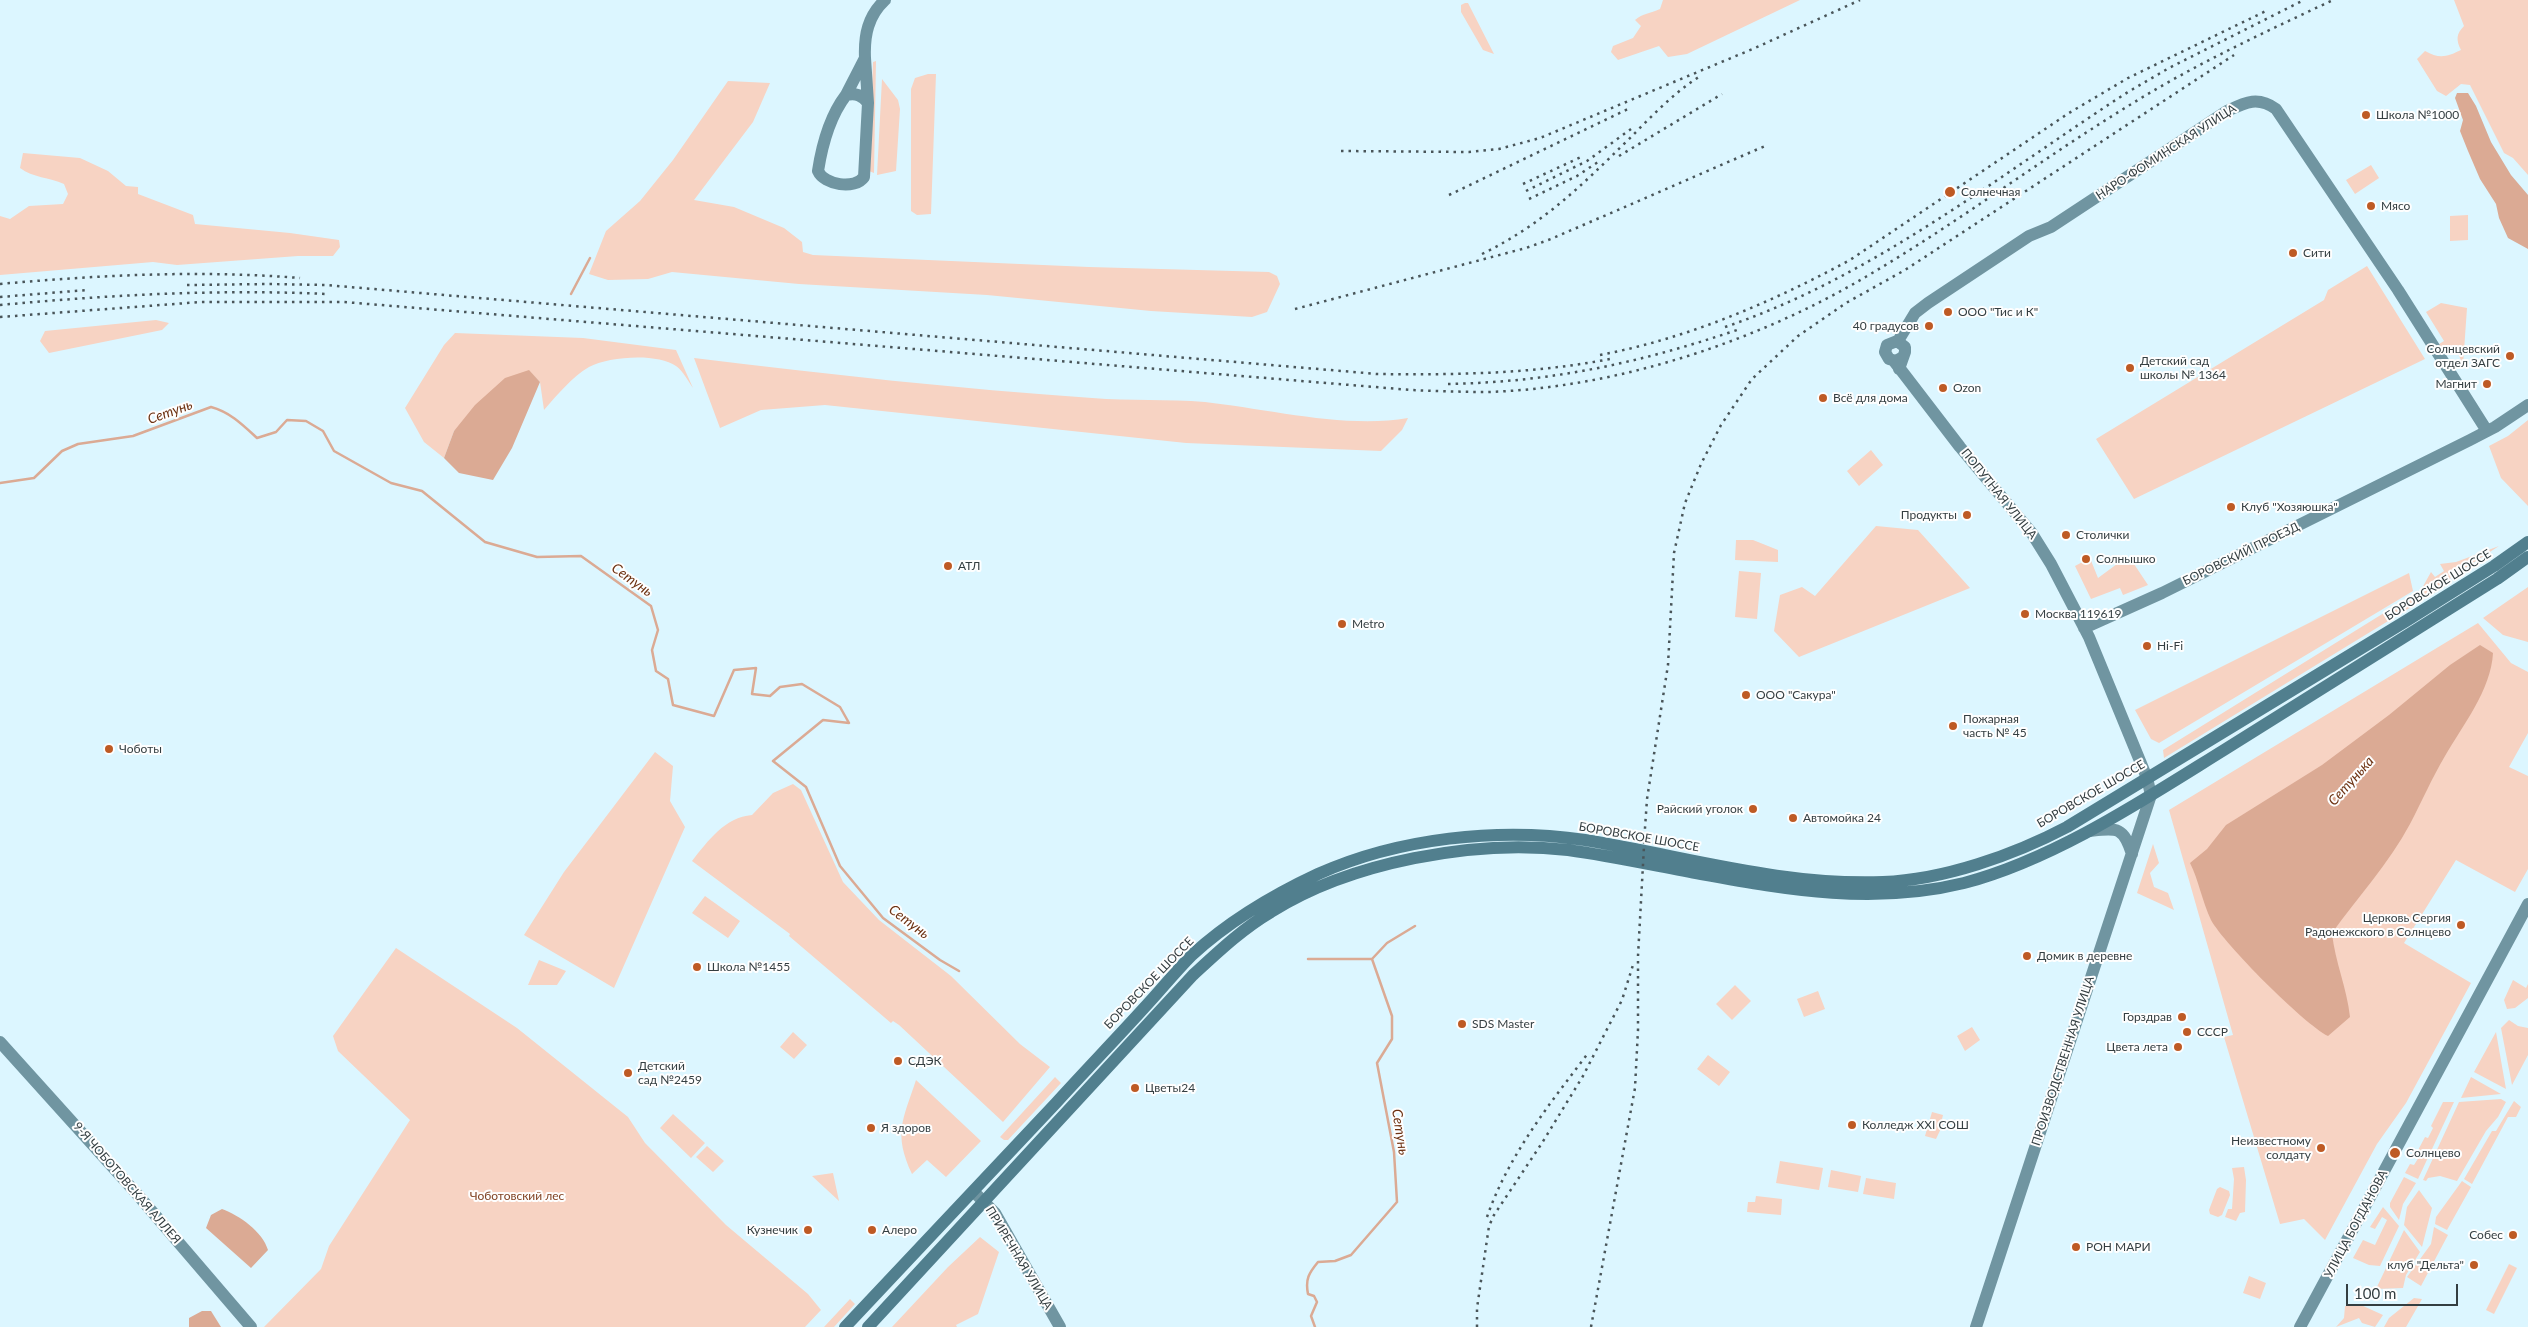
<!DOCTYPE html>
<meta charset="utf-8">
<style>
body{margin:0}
#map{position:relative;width:2528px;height:1327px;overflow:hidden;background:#dcf6ff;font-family:Lato,sans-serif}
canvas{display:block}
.scale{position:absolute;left:2346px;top:1284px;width:112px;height:22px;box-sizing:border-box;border:2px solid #343e41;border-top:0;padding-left:6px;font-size:15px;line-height:18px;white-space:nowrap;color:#343e41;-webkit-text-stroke:4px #fefefe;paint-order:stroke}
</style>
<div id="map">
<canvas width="2528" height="1327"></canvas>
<div class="scale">100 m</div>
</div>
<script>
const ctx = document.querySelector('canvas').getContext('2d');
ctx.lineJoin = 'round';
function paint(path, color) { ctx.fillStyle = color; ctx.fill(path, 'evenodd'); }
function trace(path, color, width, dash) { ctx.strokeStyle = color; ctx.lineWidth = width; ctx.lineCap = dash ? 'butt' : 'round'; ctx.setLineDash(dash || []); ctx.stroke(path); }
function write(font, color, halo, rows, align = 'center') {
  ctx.font = font + ' Lato,sans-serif'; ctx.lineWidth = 4; ctx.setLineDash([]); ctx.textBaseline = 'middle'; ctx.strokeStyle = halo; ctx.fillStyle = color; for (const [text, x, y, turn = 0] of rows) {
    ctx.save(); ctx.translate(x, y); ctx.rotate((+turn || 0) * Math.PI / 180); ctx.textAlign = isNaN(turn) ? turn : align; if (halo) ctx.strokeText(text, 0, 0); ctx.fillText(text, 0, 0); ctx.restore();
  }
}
const green = new Path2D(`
 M 1663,0 L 1800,0 L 1687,54 L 1668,57 L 1659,46 L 1618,60 L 1611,52 L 1613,46 L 1633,38 L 1641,26 L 1635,20 C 1643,13 1650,14 1660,9 Z
 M 2454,0 L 2528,0 L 2528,175 L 2513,158 L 2504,153 L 2470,85 L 2461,84 L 2446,96 L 2437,91 L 2417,59 L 2425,51 C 2439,59 2447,57 2461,50 C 2456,40 2456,34 2464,26 Z
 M 1465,3 L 1468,3 L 1494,54 L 1483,50 L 1461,12 L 1461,5 Z
 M 876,61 L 874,173 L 869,171 L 873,62 Z
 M 928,74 L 936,74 L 931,214 L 917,215 L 911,211 L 911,89 L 915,78 Z
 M 882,79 L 898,100 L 900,109 L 896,171 L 877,175 Z
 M 728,81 L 770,83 L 753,122 L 694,200 L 734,207 L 784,228 L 802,242 L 803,252 L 813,255 L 1089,267 L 1269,272 L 1277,276 L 1280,284 L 1267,312 L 1252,317 L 1151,311 L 987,295 L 799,284 L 672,272 L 648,279 L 608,280 L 589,274 L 606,231 L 640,201 L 673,160 Z
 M 23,153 L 80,158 L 108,171 L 126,186 L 138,187 L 138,194 L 193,215 L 195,224 L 290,233 L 339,240 L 340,247 L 333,256 L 298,256 L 177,265 L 153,262 L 0,275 L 0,216 L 10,219 L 29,206 L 63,204 L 68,194 L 64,184 C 49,177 33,178 20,168 Z
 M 2371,165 L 2379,178 L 2355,194 L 2346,180 Z
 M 2468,215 L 2468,240 L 2450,241 L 2450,216 Z
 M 2367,266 L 2425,359 L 2134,499 L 2096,439 L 2324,300 L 2328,290 Z
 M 2441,303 L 2467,308 L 2463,365 L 2457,351 L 2447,355 L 2439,344 L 2444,341 L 2426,312 Z
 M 156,320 L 169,323 L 162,330 L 49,353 L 40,341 L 45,331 Z
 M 455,333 L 583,338 L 676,350 L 693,388 C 688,381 683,371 676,366 C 658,353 609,356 589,367 C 572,377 557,395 544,410 L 540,382 L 529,371 L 454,431 L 444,458 L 424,442 L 405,408 L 444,345 Z
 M 694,358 C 826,374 959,389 1092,398 C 1130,401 1168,399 1205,402 C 1268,409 1346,429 1408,418 L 1402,430 L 1381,451 L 1186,443 L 825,405 L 761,410 L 720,428 Z
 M 2528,420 L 2528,506 L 2501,478 L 2489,446 L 2508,436 Z
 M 1871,450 L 1883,465 L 1859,486 L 1847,471 Z
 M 1876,526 L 1918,530 L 1970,588 L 1799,657 L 1774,631 L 1780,595 L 1802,587 L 1815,596 Z
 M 1736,540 L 1753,540 L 1778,550 L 1778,562 L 1735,560 Z
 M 2499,546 L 2450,578 L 2452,582 L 2164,758 L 2163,750 L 2421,590 L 2431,572 L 2435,577 L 2444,571 L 2440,564 L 2456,562 Z
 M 2090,558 L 2098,578 L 2117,564 L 2134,564 L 2148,585 L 2123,595 L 2120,588 L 2091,599 L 2075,566 Z
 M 1739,571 L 1761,573 L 1757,619 L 1735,617 Z
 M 2409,573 L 2413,591 L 2159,743 L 2151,739 L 2135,710 Z
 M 2528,587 L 2528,642 L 2503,635 L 2483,618 Z
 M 2478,623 L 2511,663 L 2528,672 L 2528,733 L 2509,767 L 2528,776 L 2528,869 L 2515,892 L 2456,860 L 2404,943 L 2471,983 L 2406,1103 L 2377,1144 L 2325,1240 L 2304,1219 L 2280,1224 L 2224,1037 L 2233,1035 L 2169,810 Z
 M 655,752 L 673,766 L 670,801 L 685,827 L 614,988 L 524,935 L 564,872 Z
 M 793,784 L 801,790 L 843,882 L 879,920 L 951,976 L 1020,1044 L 1050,1067 L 1003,1122 L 899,1025 L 893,1021 L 891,1023 L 789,936 L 790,934 L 692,861 C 708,841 725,817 752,815 L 773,793 Z
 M 2153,844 L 2159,863 L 2150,873 L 2154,887 L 2168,893 L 2174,910 L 2137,893 Z
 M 705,896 L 740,921 L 728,938 L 692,913 Z
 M 396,948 L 517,1028 L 628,1117 L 645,1143 L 726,1225 L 808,1294 L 821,1310 L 805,1327 L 264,1327 L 321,1269 L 329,1246 L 410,1120 L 338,1051 L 333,1036 Z
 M 539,960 L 566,971 L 557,985 L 528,985 Z
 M 2513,980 L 2526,988 L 2528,984 L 2528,998 L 2515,1008 L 2507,1009 L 2504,1000 Z
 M 1735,985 L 1751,1001 L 1732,1020 L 1716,1004 Z
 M 1818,991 L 1825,1009 L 1804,1017 L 1797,999 Z
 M 2509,1020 L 2518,1026 L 2528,1028 L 2528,1055 L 2512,1085 L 2501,1028 Z
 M 1972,1027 L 1980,1040 L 1965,1051 L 1957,1036 Z
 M 793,1032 L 807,1045 L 794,1059 L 780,1047 Z
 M 2496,1032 L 2506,1089 L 2474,1072 Z
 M 1708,1055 L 1730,1072 L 1719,1086 L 1697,1069 Z
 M 1055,1077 L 1061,1083 L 1008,1140 L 1004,1140 L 1000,1137 Z
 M 2471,1077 L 2501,1094 L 2461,1098 Z
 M 916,1080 L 981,1141 L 946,1177 L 927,1160 L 912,1174 C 893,1133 903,1120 916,1080 Z
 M 2501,1099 L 2506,1102 L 2498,1117 L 2486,1131 L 2457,1181 L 2440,1176 L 2428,1178 L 2426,1181 L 2423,1180 L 2459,1102 Z
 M 2514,1101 L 2521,1107 L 2516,1117 L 2508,1117 L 2472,1184 L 2464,1179 L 2492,1131 L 2496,1131 Z
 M 2443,1102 L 2454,1102 L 2418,1179 L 2405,1173 L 2410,1164 L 2414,1165 L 2419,1157 L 2416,1154 L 2425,1137 L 2428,1138 L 2433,1128 L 2431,1126 Z
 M 1932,1112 L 1943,1115 L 1942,1119 L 1945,1120 L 1936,1139 L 1925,1136 Z
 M 673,1114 L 705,1143 L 691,1158 L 660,1128 Z
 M 707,1146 L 724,1161 L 713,1172 L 696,1157 Z
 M 1780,1161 L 1823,1168 L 1819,1190 L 1776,1183 Z
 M 2244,1167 L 2246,1180 L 2245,1212 L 2240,1213 L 2236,1221 L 2225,1217 L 2228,1209 L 2232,1209 L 2234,1179 L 2232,1168 Z
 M 1831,1170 L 1861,1176 L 1858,1192 L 1828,1187 Z
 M 833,1173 L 839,1201 L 812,1176 Z
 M 2404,1177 L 2416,1183 L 2403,1204 L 2399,1220 L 2390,1207 L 2390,1203 Z
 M 1866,1178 L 1896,1183 L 1894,1199 L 1863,1194 Z
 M 2462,1181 L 2471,1187 L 2447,1230 L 2435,1224 L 2436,1217 Z
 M 2220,1187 L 2229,1191 L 2230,1195 L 2222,1215 L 2218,1217 L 2210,1214 L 2209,1210 L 2217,1189 Z
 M 2419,1190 L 2432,1208 L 2422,1247 L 2404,1225 L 2407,1207 Z
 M 1756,1196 L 1782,1199 L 1781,1215 L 1747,1212 L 1748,1202 L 1755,1202 Z
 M 2383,1207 L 2399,1226 L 2380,1266 L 2369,1265 L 2353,1258 L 2363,1240 L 2375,1245 L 2387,1220 L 2382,1217 L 2375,1229 L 2370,1227 Z
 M 2434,1227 L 2448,1235 L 2421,1286 L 2407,1277 L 2431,1244 Z
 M 2404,1230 L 2420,1252 L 2406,1275 L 2403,1288 L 2376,1289 Z
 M 980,1237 L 999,1252 L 978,1314 L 956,1325 L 957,1327 L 892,1327 L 948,1267 Z
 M 2509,1264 L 2517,1268 L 2494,1314 L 2486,1310 Z
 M 2249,1276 L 2266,1283 L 2260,1299 L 2243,1293 Z
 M 2414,1298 L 2422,1299 L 2406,1327 L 2384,1327 L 2389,1318 Z
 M 850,1299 L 855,1304 L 834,1327 L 824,1327 Z
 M 2361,1305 L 2383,1315 L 2375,1327 L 2362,1323 L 2359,1318 L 2336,1327 L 2344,1318 L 2345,1306 Z`);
const water = new Path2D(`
 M 2457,93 L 2468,93 L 2476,106 L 2491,142 L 2511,175 L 2528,195 L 2528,249 L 2508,238 L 2499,218 L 2496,204 L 2480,179 L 2468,151 L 2460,131 L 2463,120 L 2455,98 Z
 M 529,370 L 540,382 L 512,448 L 493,480 L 459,473 L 444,458 L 454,431 L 475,405 L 505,378 Z
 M 2480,645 L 2493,653 C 2491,690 2463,725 2445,756 C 2432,778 2422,801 2410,824 C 2389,863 2358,897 2332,933 C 2335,962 2347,988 2350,1017 L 2328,1036 C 2304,1024 2224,944 2211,920 C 2202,901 2199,881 2190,863 L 2207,849 L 2226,825 L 2322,765 L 2389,715 L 2450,665 Z
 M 222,1209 C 239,1215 263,1232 268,1250 L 251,1268 L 206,1228 L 211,1215 Z
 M 202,1311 L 211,1311 L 221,1327 L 189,1327 L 189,1318 Z`);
const stream = new Path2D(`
 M 571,294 L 590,258
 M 0,483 L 34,478 L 62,451 L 78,444 L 133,436 L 211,407 C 230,412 243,425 257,438 L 276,432 L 287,420 L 306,421 L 323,431 L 334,451 L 391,483 L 422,491 L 485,542 L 537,557 L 581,556 L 651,606 L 658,630 L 652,650 L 656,671 L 668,679 L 673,705 L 714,716 L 734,670 L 756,668 L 752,694 L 770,696 L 780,687 L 802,684 L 840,707 L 849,723 L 823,720 L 773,761 L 806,787 L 840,866 L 883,918 L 940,960 L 959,971
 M 1308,959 L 1372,959 L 1392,1016 L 1392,1039 L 1377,1063 L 1394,1152 L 1397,1202 L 1351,1255 L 1335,1261 L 1318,1262 C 1309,1273 1305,1279 1308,1294 L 1314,1296 L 1317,1302 L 1311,1316 L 1315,1327
 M 1372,959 L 1387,943 L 1415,926`);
const secondary = new Path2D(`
 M 865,58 C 864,35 868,16 885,0
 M 846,95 L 865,58 L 868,103 L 864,177 C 855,190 824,185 818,171 C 822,145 830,116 846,95 C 856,93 862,95 868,103
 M 1898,341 L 1915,313 L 1928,303 L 2029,236 L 2051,227 L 2227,111 C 2246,102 2258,96 2276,109 L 2398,290 L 2487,431
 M 1894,361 L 1960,447 L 2031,532 L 2051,564 L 2089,637 L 2147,778 L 2151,795 L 1976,1327
 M 1899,369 L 1905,352 L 1905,347 L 1897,341 L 1887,345 L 1885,352 L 1889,359 L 1896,361 L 1903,357
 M 2084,628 L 2162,593 L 2470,440 L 2495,427 L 2528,405
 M 2090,831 C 2117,828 2123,826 2132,854
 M 0,1042 L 137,1194 L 251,1327
 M 974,1192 L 995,1213 L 1060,1327
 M 2300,1327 L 2528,904`);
const primary = new Path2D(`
 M 845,1327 C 915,1252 986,1178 1056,1103 C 1085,1071 1115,1040 1144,1008 C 1160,991 1175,972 1192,955 C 1229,921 1273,895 1318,874 C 1398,838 1499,827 1585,840 C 1684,856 1782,886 1883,882 C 1943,880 2014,855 2067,827 L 2406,621 L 2494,566 L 2528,542
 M 868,1327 L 1193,975 C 1217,953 1242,929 1271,912 C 1350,862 1475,839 1568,850 C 1612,856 1657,866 1701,874 C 1789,890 1875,905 1964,883 C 2055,859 2145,799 2224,750 C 2315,693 2406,636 2497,579 L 2528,557`);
const rail = new Path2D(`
 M 1341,151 L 1469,152 L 1499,149 L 1540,138 L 1755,48 L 1860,0
 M 1619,156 L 1722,94
 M 1523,184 L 1581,157
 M 1526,191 L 1587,161 L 1631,129
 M 1449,195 L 1628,109
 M 1529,199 L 1577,176 L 1598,162
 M 1482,254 C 1543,224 1580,187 1628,140 C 1651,117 1674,92 1702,75
 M 0,284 C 100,275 200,270 300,278
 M 187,285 L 270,284 L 326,285 L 1377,374 C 1455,375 1532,374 1610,359
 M 0,297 L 87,290
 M 0,305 C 109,295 217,289 327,294
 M 1295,309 L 1526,248 L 1551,239 L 1765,146
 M 0,317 L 201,302 L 344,302 L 1411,390 C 1436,391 1462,392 1488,392 C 1614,388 1753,343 1862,279 C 1955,225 2041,159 2133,103 C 2196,64 2265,32 2333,0
 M 1725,327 C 1873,277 1998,176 2128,92 L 2169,68 L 2304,0
 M 1600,355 C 1689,338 1770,303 1850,260 L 2069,113 L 2128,78 L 2268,10
 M 1448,384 C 1552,382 1639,363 1737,330
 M 1487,1217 C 1508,1156 1550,1103 1589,1052
 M 1477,1327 L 1477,1308 L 1489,1226 L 1494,1215 L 1542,1143 L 1583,1076 L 1622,1000 L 1633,965
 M 1591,1327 L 1635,1088 L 1638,1030 L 1638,956 L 1645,828 L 1647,799 L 1668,665 L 1674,553 L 1685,503 L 1701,464 L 1721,425 L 1752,379 L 1798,336 L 1846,303 L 1905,270 L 2234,55`);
const markers = [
 [2366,115,5,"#be5a24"],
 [1950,192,6,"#be5a24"],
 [2371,206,5,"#be5a24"],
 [2293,253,5,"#be5a24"],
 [1948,312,5,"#be5a24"],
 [1929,326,5,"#be5a24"],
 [2510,356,5,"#be5a24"],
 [2130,368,5,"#be5a24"],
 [2487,384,5,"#be5a24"],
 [1943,388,5,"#be5a24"],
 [1823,398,5,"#be5a24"],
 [2231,507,5,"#be5a24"],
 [1967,515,5,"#be5a24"],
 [2066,535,5,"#be5a24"],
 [2086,559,5,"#be5a24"],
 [948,566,5,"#be5a24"],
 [2025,614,5,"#be5a24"],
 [1342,624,5,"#be5a24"],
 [2147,646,5,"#be5a24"],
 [1746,695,5,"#be5a24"],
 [1953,726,5,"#be5a24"],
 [109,749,5,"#be5a24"],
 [1753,809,5,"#be5a24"],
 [1793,818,5,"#be5a24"],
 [2461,925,5,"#be5a24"],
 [2027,956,5,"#be5a24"],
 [697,967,5,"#be5a24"],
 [2182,1017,5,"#be5a24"],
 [1462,1024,5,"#be5a24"],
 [2187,1032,5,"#be5a24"],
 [2178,1047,5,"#be5a24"],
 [898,1061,5,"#be5a24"],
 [628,1073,5,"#be5a24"],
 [1135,1088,5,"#be5a24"],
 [1852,1125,5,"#be5a24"],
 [871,1128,5,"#be5a24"],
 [2321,1148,5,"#be5a24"],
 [2395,1153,6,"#be5a24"],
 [808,1230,5,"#be5a24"],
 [872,1230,5,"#be5a24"],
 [2513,1235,5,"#be5a24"],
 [2076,1247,5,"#be5a24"],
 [2474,1265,5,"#be5a24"]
];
const poiNames = [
 ["Школа №1000",2376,115],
 ["Солнечная",1961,192],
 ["Мясо",2381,206],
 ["Сити",2303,253],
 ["ООО \"Тис и К\"",1958,312],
 ["40 градусов",1919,326,"right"],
 ["Солнцевский",2500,349,"right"],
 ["отдел ЗАГС",2500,363,"right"],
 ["Детский сад",2140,361],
 ["школы № 1364",2140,375],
 ["Магнит",2477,384,"right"],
 ["Ozon",1953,388],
 ["Всё для дома",1833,398],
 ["Клуб \"Хозяюшка\"",2241,507],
 ["Продукты",1957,515,"right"],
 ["Столички",2076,535],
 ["Солнышко",2096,559],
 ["АТЛ",958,566],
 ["Москва 119619",2035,614],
 ["Metro",1352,624],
 ["Hi-Fi",2157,646],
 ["ООО \"Сакура\"",1756,695],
 ["Пожарная",1963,719],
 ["часть № 45",1963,733],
 ["Чоботы",119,749],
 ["Райский уголок",1743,809,"right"],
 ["Автомойка 24",1803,818],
 ["Церковь Сергия",2451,918,"right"],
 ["Радонежского в Солнцево",2451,932,"right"],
 ["Домик в деревне",2037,956],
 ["Школа №1455",707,967],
 ["Горздрав",2172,1017,"right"],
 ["SDS Master",1472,1024],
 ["СССР",2197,1032],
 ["Цвета лета",2168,1047,"right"],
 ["СДЭК",908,1061],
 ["Детский",638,1066],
 ["сад №2459",638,1080],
 ["Цветы24",1145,1088],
 ["Колледж XXI СОШ",1862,1125],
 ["Я здоров",881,1128],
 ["Неизвестному",2311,1141,"right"],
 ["солдату",2311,1155,"right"],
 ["Солнцево",2406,1153],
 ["Кузнечик",798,1230,"right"],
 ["Алеро",882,1230],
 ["Собес",2503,1235,"right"],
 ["РОН МАРИ",2086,1247],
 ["клуб \"Дельта\"",2464,1265,"right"]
];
const streetNames = [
 ["НАРО-ФОМИНСКАЯ УЛИЦА",2166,152,-33],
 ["ПОПУТНАЯ УЛИЦА",1999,494,51],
 ["БОРОВСКИЙ ПРОЕЗД",2241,554,-26],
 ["БОРОВСКОЕ ШОССЕ",2438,585,-32],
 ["БОРОВСКОЕ ШОССЕ",2091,794,-30],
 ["БОРОВСКОЕ ШОССЕ",1639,837,10],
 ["БОРОВСКОЕ ШОССЕ",1149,983,-46],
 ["ПРОИЗВОДСТВЕННАЯ УЛИЦА",2063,1061,-72],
 ["9-Я ЧОБОТОВСКАЯ АЛЛЕЯ",127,1183,49],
 ["УЛИЦА БОГДАНОВА",2356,1224,-62],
 ["ПРИРЕЧНАЯ УЛИЦА",1019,1258,59]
];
const parkNames = [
 ["Чоботовский лес",517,1196]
];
const waterNames = [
 ["Сетунь",170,412,-20],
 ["Сетунь",632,580,36],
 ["Сетунька",2351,781,-48],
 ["Сетунь",909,922,37],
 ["Сетунь",1400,1132,81]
];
paint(green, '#f7d3c3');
paint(water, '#dbaa94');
trace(stream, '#dbaa94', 2.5);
trace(secondary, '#7095a1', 12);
trace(primary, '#517f8e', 12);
trace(rail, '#495559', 2.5, [2.5, 5]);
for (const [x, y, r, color] of markers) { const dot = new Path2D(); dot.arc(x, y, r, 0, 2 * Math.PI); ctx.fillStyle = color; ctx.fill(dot); trace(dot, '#fefefe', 2); }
write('12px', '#343e41', '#fefefe', poiNames, 'left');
write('12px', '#343e41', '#fefefe', streetNames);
write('12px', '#814324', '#fefefe', parkNames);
write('italic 14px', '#6d3212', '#fefefe', waterNames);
</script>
